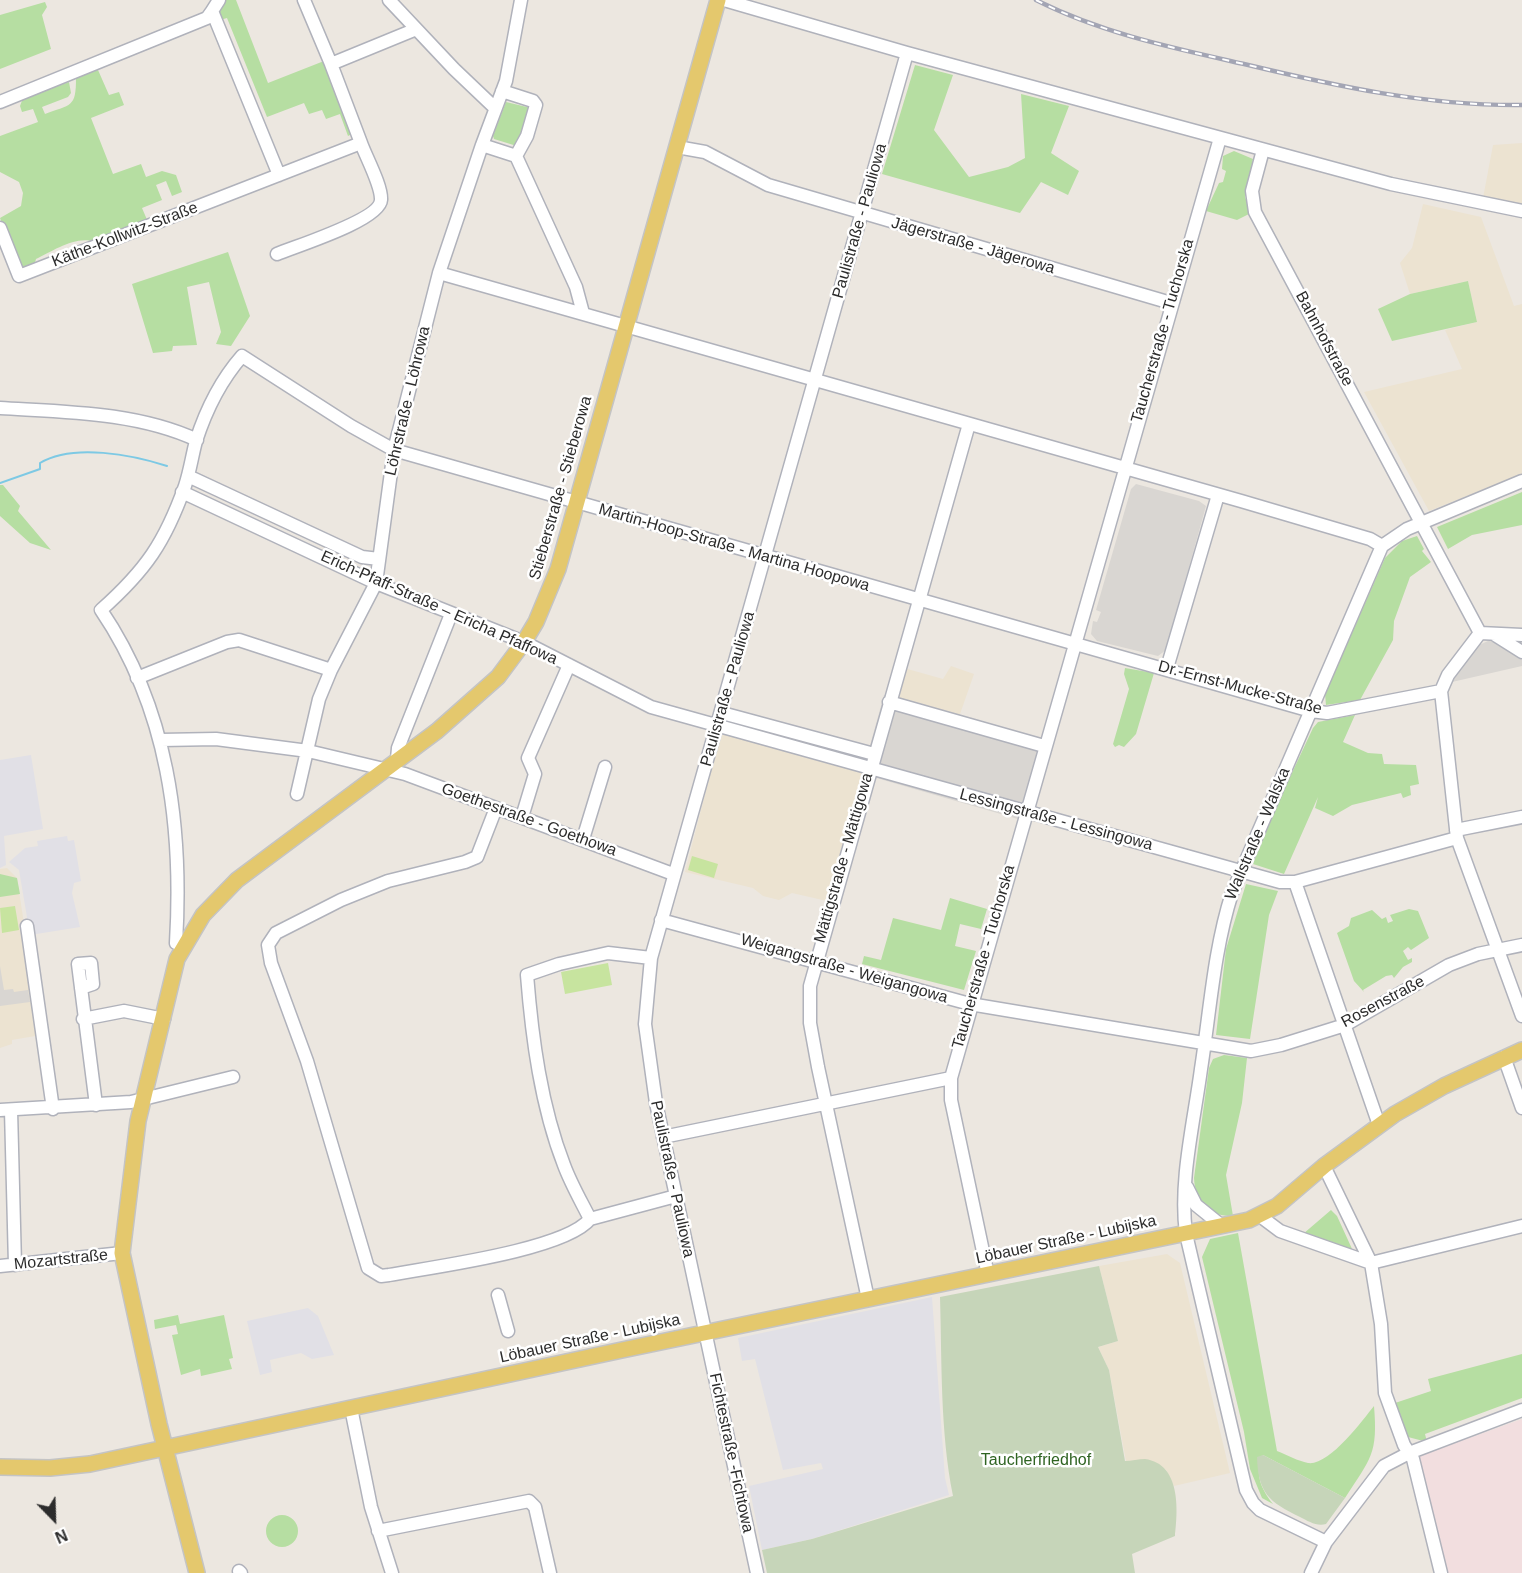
<!DOCTYPE html>
<meta charset="utf-8">
<style>
body{margin:0}
#map{position:relative;width:1522px;height:1573px;overflow:hidden;background:#ece7e0;font-family:Helvetica,sans-serif}
canvas{display:block}
.north{position:absolute;left:24px;top:1489px;width:60px;height:60px;-webkit-text-stroke:4px #fff;paint-order:stroke;rotate:157deg;font-size:16px;font-weight:700;line-height:24px;text-align:center;color:#2c2c2c}
.north::after{content:'';display:block;margin:auto;width:21px;height:27px;background:#2c2c2c;clip-path:polygon(50% 0,100% 100%,50% 72%,0 100%)}
</style>
<div id="map">
<canvas width="1522" height="1573"></canvas>
<div class="north">N</div>
</div>
<script>
const ctx = document.querySelector('canvas').getContext('2d');
ctx.lineJoin = 'round';
function paint(path, color) { ctx.fillStyle = color; ctx.fill(path, 'evenodd'); }
function trace(path, color, width, dash) { ctx.strokeStyle = color; ctx.lineWidth = width; ctx.lineCap = dash ? 'butt' : 'round'; ctx.setLineDash(dash || []); ctx.stroke(path); }
function write(font, color, halo, rows, align = 'center') {
  ctx.font = font + ' Helvetica,sans-serif'; ctx.lineWidth = 5; ctx.setLineDash([]); ctx.textBaseline = 'middle'; ctx.strokeStyle = halo; ctx.fillStyle = color; for (const [text, x, y, turn = 0] of rows) {
    ctx.save(); ctx.translate(x, y); ctx.rotate((+turn || 0) * Math.PI / 180); ctx.textAlign = isNaN(turn) ? turn : align; if (halo) ctx.strokeText(text, 0, 0); ctx.fillText(text, 0, 0); ctx.restore();
  }
}
const industrial = new Path2D(`
 M 31,755 L 43,829 L 4,836 L 6,865 L 0,868 L 0,760 Z
 M 67,836 L 68,841 L 74,840 L 81,881 L 74,883 L 72,893 L 80,927 L 30,935 L 19,870 L 9,862 L 25,848 L 38,846 L 37,841 Z
 M 932,1297 L 945,1478 L 949,1495 L 812,1539 L 762,1550 L 749,1486 L 823,1469 L 821,1463 L 783,1470 L 755,1359 L 742,1361 L 738,1338 Z
 M 308,1308 L 318,1316 L 334,1355 L 312,1359 L 301,1353 L 270,1360 L 272,1372 L 260,1375 L 247,1321 Z`);
const education = new Path2D(`
 M 1522,143 L 1522,204 L 1483,198 L 1493,145 Z
 M 1423,204 L 1481,217 L 1514,306 L 1522,304 L 1522,474 L 1429,511 L 1364,392 L 1462,369 L 1445,330 L 1477,322 L 1468,281 L 1410,294 L 1400,263 L 1412,248 Z
 M 951,666 L 974,674 L 959,717 L 896,699 L 904,668 L 943,679 Z
 M 729,733 L 863,771 L 827,901 L 792,893 L 779,900 L 763,896 L 753,888 L 685,872 L 720,736 Z
 M 7,868 L 17,878 L 41,1035 L 12,1040 L 12,1044 L 0,1048 L 0,869 Z
 M 1167,1254 L 1180,1263 L 1230,1473 L 1174,1486 L 1166,1470 L 1126,1461 L 1109,1370 L 1098,1347 L 1118,1341 L 1099,1266 Z`);
const medical = new Path2D(`
 M 1522,1419 L 1522,1573 L 1447,1573 L 1419,1456 Z`);
const green = new Path2D(`
 M 226,0 L 236,0 L 268,83 L 324,61 L 352,134 L 348,136 L 340,114 L 326,119 L 322,110 L 309,114 L 304,103 L 267,117 L 227,18 L 220,20 L 220,7 Z
 M 45,2 L 47,7 L 42,15 L 51,49 L 0,69 L 0,15 Z
 M 915,65 L 953,75 L 934,130 L 969,177 L 1008,167 L 1025,158 L 1021,94 L 1069,106 L 1051,153 L 1079,171 L 1068,195 L 1041,182 L 1020,213 L 882,174 Z
 M 98,70 L 109,95 L 119,92 L 124,105 L 91,118 L 113,174 L 141,164 L 146,177 L 162,171 L 176,175 L 182,192 L 172,196 L 166,181 L 156,185 L 162,200 L 142,208 L 148,222 L 95,242 C 76,235 53,251 36,259 L 34,266 L 19,268 L 0,218 L 21,206 L 23,193 L 19,182 L 0,172 L 0,136 L 38,122 L 33,109 L 22,112 L 20,106 L 23,98 L 69,82 L 71,93 L 68,97 L 42,107 L 45,114 C 71,104 76,108 76,78 Z
 M 506,102 L 531,108 L 520,147 L 494,139 L 493,136 Z
 M 1234,151 L 1253,159 L 1245,197 L 1251,213 L 1237,220 L 1206,211 L 1219,183 L 1223,182 L 1226,171 L 1222,169 L 1223,156 Z
 M 228,252 L 250,316 L 231,346 L 216,344 L 221,332 L 209,282 L 187,287 L 197,345 L 173,346 L 172,351 L 153,353 L 132,284 Z
 M 1468,281 L 1477,322 L 1392,341 L 1378,309 L 1410,294 Z
 M 0,485 L 3,485 L 20,506 L 18,511 L 51,550 L 30,543 L 0,516 Z
 M 1522,492 L 1522,525 L 1472,535 L 1448,549 L 1437,527 Z
 M 1417,536 L 1424,549 L 1422,551 L 1431,562 L 1410,577 L 1394,621 L 1393,640 L 1360,700 L 1326,705 L 1325,694 L 1385,558 L 1402,541 Z
 M 1125,668 L 1154,673 L 1136,734 L 1124,747 L 1119,745 L 1115,747 L 1113,744 L 1129,689 L 1124,674 Z
 M 1355,715 L 1343,742 L 1368,753 L 1382,754 L 1384,764 L 1416,765 L 1419,784 L 1410,786 L 1411,795 L 1403,798 L 1401,793 L 1352,805 L 1333,816 L 1315,808 L 1318,797 L 1284,874 L 1253,864 L 1268,824 L 1313,728 L 1318,722 Z
 M 0,874 L 17,878 L 20,894 L 0,897 Z
 M 1246,884 L 1278,891 L 1269,915 L 1250,1039 L 1216,1035 L 1226,949 Z
 M 950,898 L 987,909 L 981,929 L 960,924 L 955,946 L 976,951 L 964,990 L 862,964 L 864,956 L 881,960 L 893,918 L 941,930 Z
 M 1409,909 L 1418,911 L 1429,938 L 1411,950 L 1408,947 L 1403,951 L 1408,960 L 1412,958 L 1412,962 L 1403,967 L 1394,978 L 1392,975 L 1386,976 L 1363,990 L 1364,992 L 1354,981 L 1337,933 L 1349,926 L 1351,918 L 1372,910 L 1382,919 L 1386,917 L 1388,923 L 1393,921 L 1390,915 Z
 M 1224,1055 L 1247,1058 L 1242,1103 L 1226,1175 L 1233,1216 C 1209,1217 1195,1202 1194,1178 L 1209,1068 L 1213,1059 Z
 M 1331,1210 L 1337,1216 L 1353,1251 L 1303,1234 Z
 M 1238,1233 L 1277,1451 C 1287,1455 1298,1461 1308,1463 C 1329,1466 1362,1421 1374,1406 C 1378,1454 1371,1458 1345,1498 L 1263,1455 C 1254,1473 1261,1489 1273,1504 L 1262,1498 L 1250,1469 L 1244,1432 L 1202,1257 L 1210,1239 Z
 M 178,1315 L 180,1324 L 224,1315 L 233,1358 L 229,1359 L 232,1369 L 201,1376 L 200,1369 L 181,1375 L 172,1335 L 178,1334 L 176,1325 L 155,1329 L 154,1320 Z
 M 1522,1354 L 1522,1398 L 1425,1434 L 1427,1442 L 1408,1437 L 1395,1403 L 1431,1391 L 1428,1379 Z
 M266 1531a16 16 0 1 1 32 0a16 16 0 1 1-32 0Z`);
const cemetery = new Path2D(`
 M 1099,1266 L 1118,1341 L 1098,1347 L 1109,1370 L 1125,1461 C 1131,1461 1139,1459 1145,1459 C 1181,1464 1178,1510 1175,1536 L 1132,1554 L 1135,1573 L 767,1573 L 762,1550 L 812,1539 L 953,1496 C 940,1431 942,1363 940,1297 Z
 M 1263,1455 L 1345,1498 L 1326,1524 C 1317,1527 1308,1521 1300,1517 C 1269,1502 1258,1493 1257,1457 Z`);
const pitch = new Path2D(`
 M 692,856 L 718,864 L 714,878 L 688,870 Z
 M 15,906 L 19,930 L 2,933 L 0,908 Z
 M 608,963 L 612,985 L 565,994 L 561,972 Z`);
const plaza = new Path2D(`
 M 1136,484 L 1199,501 L 1206,506 L 1166,650 L 1158,656 L 1097,641 L 1091,634 L 1093,621 L 1097,622 L 1101,612 L 1096,610 L 1131,489 Z
 M 1488,641 L 1496,641 L 1518,656 L 1522,660 L 1522,666 L 1452,682 L 1475,647 Z
 M 884,695 L 1042,742 L 1018,819 L 873,777 L 863,771 Z
 M 0,966 L 4,990 L 13,989 L 14,992 L 28,990 L 30,1002 L 0,1006 Z`);
const stream = new Path2D(`
 M 0,483 L 40,469 L 40,463 C 73,443 133,455 167,466`);
const minor = new Path2D(`
 M 219,0 L 212,11 L 279,175
 M 304,0 L 331,64
 M 389,0 L 454,69 L 495,108
 M 724,0 L 907,53 L 1391,184 L 1522,211
 M 502,91 L 533,101 L 536,105 L 527,136 L 516,156
 M 0,102 L 207,18 L 212,11
 M 677,147 L 705,152 L 768,185 L 1171,303
 M 1263,150 L 1252,191 L 1255,212 L 1480,633
 M 516,156 L 482,145 L 506,81 L 521,0
 M 516,156 L 576,287 L 583,313
 M 0,228 L 19,276 L 361,143 L 331,64 L 414,30
 M 277,254 C 296,246 380,220 381,200 C 382,186 366,157 361,143
 M 439,273 L 1241,501 L 1370,539 L 1382,546
 M 0,408 C 65,412 137,412 197,440
 M 188,476 L 362,557 L 379,559
 M 182,492 L 376,583 L 524,642 L 651,707 L 1280,882 L 1295,882 L 1457,838
 M 1480,633 L 1448,675 L 1441,691 L 1457,838 L 1522,1016
 M 1480,633 L 1522,635
 M 1495,635 L 1522,652
 M 1167,668 L 1218,495
 M 137,678 L 227,642 L 239,640 L 331,670
 M 889,702 L 1044,746
 M 722,713 L 874,754
 M 161,740 L 216,739 L 308,751 L 405,774 L 673,874
 M 397,759 L 398,748 L 451,614
 M 297,794 L 319,699 L 331,670 L 376,583 L 394,450 L 439,273 L 482,145
 M 496,808 L 477,857 L 465,862 L 388,881 L 341,900 L 276,933 L 268,945 L 271,963 L 307,1061 L 368,1268 L 381,1276 L 389,1275 C 432,1267 565,1250 590,1219 L 676,1196
 M 522,817 L 535,774 L 528,758 L 569,665
 M 1456,830 L 1522,817
 M 583,839 L 605,767
 M 1295,882 L 1379,1125
 M 661,920 L 970,1004 L 1251,1051 L 1281,1045 L 1345,1025 L 1449,965 L 1478,954 L 1522,945
 M 27,926 L 53,1109
 M 183,946 L 176,943 C 183,826 168,709 101,610 C 146,570 165,542 185,486 C 190,471 192,456 196,441 C 206,410 221,380 242,356 L 351,426 L 394,450 L 1311,711 L 1327,713 L 1441,691
 M 81,988 L 93,984 L 91,963 L 78,964 L 96,1105
 M 83,1019 L 124,1011 L 164,1019
 M 1504,1057 L 1522,1108
 M 0,1110 L 131,1102 L 233,1077
 M 11,1110 L 15,1265
 M 663,1137 L 951,1078
 M 1324,1166 L 1371,1263 L 1381,1324 L 1385,1393 L 1404,1445 L 1413,1459 L 1441,1573
 M 1187,1187 L 1196,1205 L 1222,1226
 M 1260,1216 L 1280,1231 L 1371,1263
 M 590,1219 C 581,1201 571,1184 564,1165 C 541,1106 532,1038 527,975 L 559,964 L 608,953 L 651,958
 M 1371,1263 L 1522,1226
 M 0,1266 L 122,1253
 M 988,1275 L 951,1100 L 951,1078 L 1220,138
 M 498,1295 L 508,1331
 M 868,1299 L 818,1067 L 810,1023 L 810,986 L 969,424
 M 351,1408 L 371,1507 L 392,1573
 M 378,1531 L 529,1501 L 535,1507 L 550,1573
 M 1326,1542 L 1260,1510 L 1253,1503 L 1246,1490 L 1186,1234 C 1179,1181 1194,1122 1201,1069 C 1210,1011 1214,949 1232,893 L 1382,546 L 1407,529 L 1522,481
 M 239,1571 L 241,1573
 M 757,1573 L 656,1103 L 645,1024 L 651,958 L 907,53
 M 1311,1573 L 1326,1542 L 1384,1466 L 1409,1453 L 1522,1410`);
const major = new Path2D(`
 M 0,1467 L 50,1468 L 90,1464 L 622,1350 L 1249,1220 L 1277,1206 L 1324,1166 L 1395,1114 L 1444,1086 L 1522,1050
 M 197,1573 L 159,1424 L 122,1253 L 138,1121 L 177,959 L 203,915 L 237,880 L 437,731 L 498,677 L 524,642 L 536,622 L 558,569 L 718,0`);
const rail = new Path2D(`
 M 1036,0 C 1101,33 1173,48 1244,64 C 1336,86 1426,106 1522,105`);
const streetNames = [
 ["Paulistraße - Pauliowa",860,221,-74],
 ["Käthe-Kollwitz-Straße",125,235,-21],
 ["Jägerstraße - Jägerowa",973,246,16],
 ["Taucherstraße - Tuchorska",1163,331,-74],
 ["Bahnhofstraße",1324,339,62],
 ["Löhrstraße - Löhrowa",408,401,-77],
 ["Stieberstraße - Stieberowa",561,488,-74],
 ["Martin-Hoop-Straße - Martina Hoopowa",734,548,16],
 ["Erich-Pfaff-Straße – Ericha Pfaffowa",439,608,24],
 ["Dr.-Ernst-Mucke-Straße",1240,688,15],
 ["Paulistraße - Pauliowa",728,689,-74],
 ["Goethestraße - Goethowa",529,820,20],
 ["Lessingstraße - Lessingowa",1056,820,15],
 ["Wallstraße - Walska",1258,834,-67],
 ["Mättigstraße - Mättigowa",844,858,-74],
 ["Taucherstraße - Tuchorska",984,957,-74],
 ["Weigangstraße - Weigangowa",844,969,16],
 ["Rosenstraße",1383,1002,-28],
 ["Paulistraße - Pauliowa",672,1179,78],
 ["Löbauer Straße - Lubijska",1066,1240,-12],
 ["Mozartstraße",61,1260,-6],
 ["Löbauer Straße - Lubijska",590,1339,-12],
 ["Fichtestraße -Fichtowa",731,1453,78]
];
const parkNames = [
 ["Taucherfriedhof",1036,1461]
];
paint(industrial, '#e1e0e6');
paint(education, '#ece3d1');
paint(medical, '#f2dedf');
paint(green, '#b6dea2');
paint(cemetery, '#c6d5b9');
paint(pitch, '#c7e49f');
paint(plaza, '#d9d6d2');
trace(stream, '#7dc9e4', 2);
trace(minor, '#b0b2bb', 15);
trace(major, '#c4c4c4', 18);
trace(minor, '#fff', 12);
trace(major, '#e4c86d', 15);
trace(rail, '#a3a5b4', 4.5);
trace(rail, '#fff', 2, [7]);
write('16px', '#2c2c2c', '#fff', streetNames);
write('16px', '#2f6422', '#fff', parkNames);
</script>
